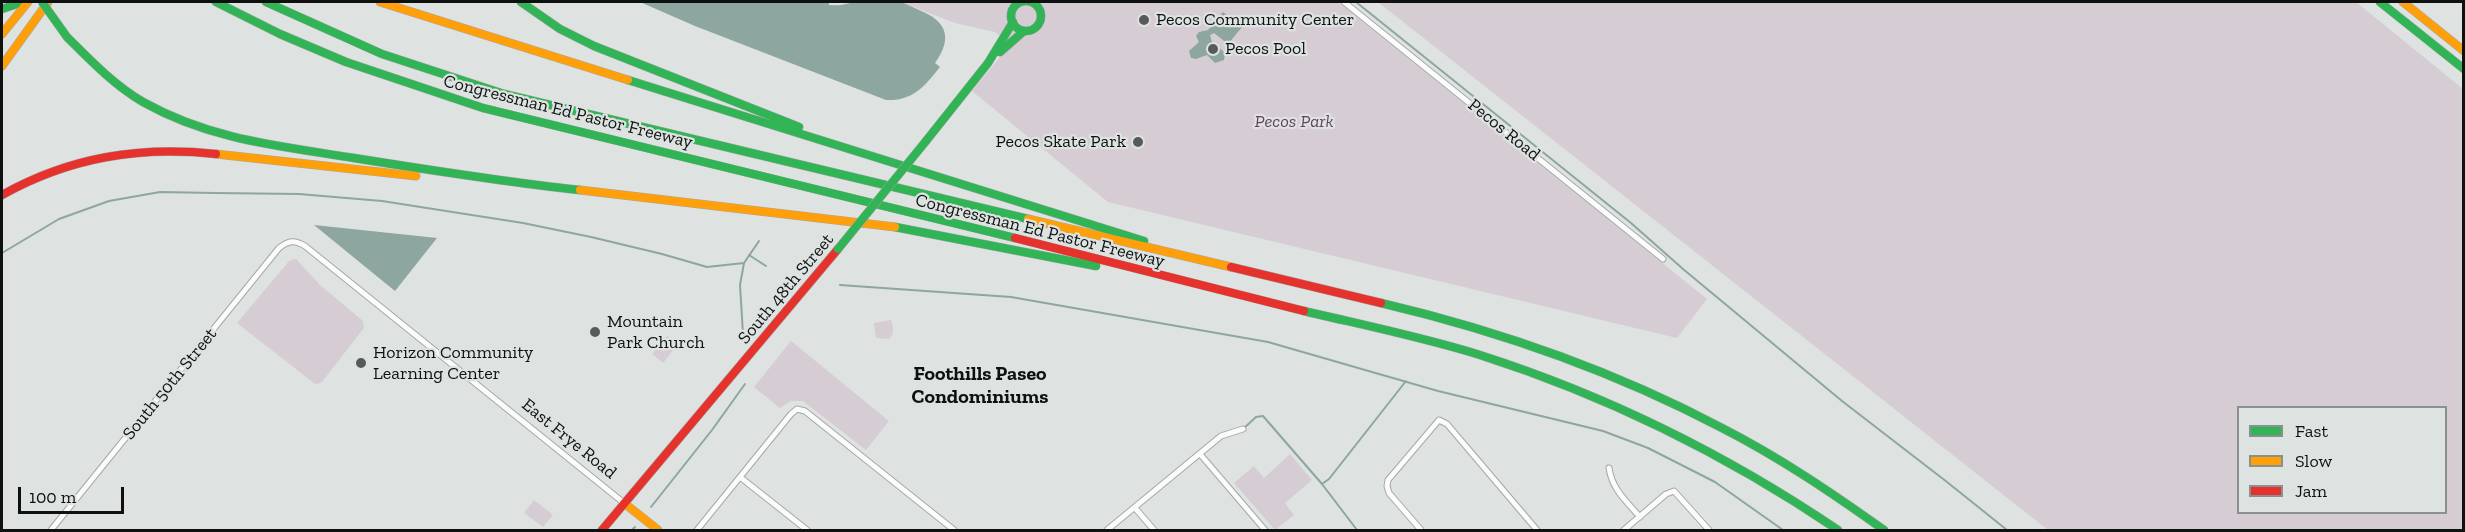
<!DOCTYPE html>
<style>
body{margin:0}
#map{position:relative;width:2465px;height:532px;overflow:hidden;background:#dee2e0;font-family:"Zilla Slab",serif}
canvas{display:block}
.frame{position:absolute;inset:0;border:3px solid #0f1111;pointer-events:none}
.legend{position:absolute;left:2237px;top:406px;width:210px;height:108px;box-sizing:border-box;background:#dde3e1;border:2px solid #8b8f8e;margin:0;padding:8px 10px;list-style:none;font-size:18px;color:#0f1111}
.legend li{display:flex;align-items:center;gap:12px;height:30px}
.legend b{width:30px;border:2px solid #8b8f8e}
.scale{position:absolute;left:18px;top:487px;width:106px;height:27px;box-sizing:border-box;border:3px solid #0f1111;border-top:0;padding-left:8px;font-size:18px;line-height:21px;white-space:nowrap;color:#0f1111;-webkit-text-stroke:4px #dde3e1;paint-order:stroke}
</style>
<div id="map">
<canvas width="2465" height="532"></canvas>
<div class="frame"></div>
<ul class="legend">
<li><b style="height:8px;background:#30b455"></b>Fast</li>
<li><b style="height:8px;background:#ff9f0a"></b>Slow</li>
<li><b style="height:8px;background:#e5322d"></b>Jam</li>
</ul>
<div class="scale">100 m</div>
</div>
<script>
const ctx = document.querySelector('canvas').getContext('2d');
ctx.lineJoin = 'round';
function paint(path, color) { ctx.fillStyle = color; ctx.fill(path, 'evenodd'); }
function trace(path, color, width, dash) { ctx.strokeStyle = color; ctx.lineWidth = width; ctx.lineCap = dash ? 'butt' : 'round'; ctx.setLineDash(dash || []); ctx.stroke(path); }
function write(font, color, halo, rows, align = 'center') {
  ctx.font = font + ' "Zilla Slab",serif'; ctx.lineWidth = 4.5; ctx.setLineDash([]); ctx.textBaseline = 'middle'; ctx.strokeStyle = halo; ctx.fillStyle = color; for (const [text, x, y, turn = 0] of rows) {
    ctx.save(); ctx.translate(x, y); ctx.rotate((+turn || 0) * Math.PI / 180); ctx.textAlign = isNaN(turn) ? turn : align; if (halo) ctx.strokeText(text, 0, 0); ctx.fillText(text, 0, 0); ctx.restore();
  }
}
const green = new Path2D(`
 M 901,2 L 1338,2 L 1707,299 L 1677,338 L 1108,202 L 972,91 L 1011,44 L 995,32 L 955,23 Z
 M 1378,2 L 2356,2 L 2463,89 L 2463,530 L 2048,530 ZM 2238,408 L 2446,408 L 2446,512 L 2238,512 Z
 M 296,259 L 320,285 L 363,321 L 364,328 L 321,383 L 315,384 L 237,323 L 290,260 Z
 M 891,320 C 893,327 895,333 889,339 L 876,338 L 874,323 Z
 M 667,336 L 678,344 L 663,363 L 652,354 Z
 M 791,341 L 889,421 L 866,450 L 803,401 L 791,401 L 780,408 L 754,387 Z
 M 1290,454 L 1312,480 L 1285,503 L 1294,515 L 1275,530 L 1234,483 L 1254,466 L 1264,478 Z
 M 534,500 L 553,515 L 543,527 L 524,513 Z`);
const water = new Path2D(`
 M 640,2 L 829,2 L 829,5 C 842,6 844,4 855,2 C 867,0 885,0 897,2 C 904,2 912,7 919,10 C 947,21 953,38 935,63 L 940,67 C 924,87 913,101 886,100 L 695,26 Z
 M 1223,12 L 1242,27 L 1228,44 L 1214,33 L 1210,35 L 1212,42 L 1225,53 L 1224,60 L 1215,63 L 1207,55 L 1196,59 L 1191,58 L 1189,51 L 1199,42 L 1196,36 L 1199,32 L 1208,30 Z
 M 314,225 L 437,238 L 395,291 Z`);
const stream = new Path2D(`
 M 1356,2 L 1631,223 L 1683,269 L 1842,401 L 1947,482 L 2007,530
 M 2,253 L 59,219 L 109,201 L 160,192 L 215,193 L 299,194 L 382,201 L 523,223 L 591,237 L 662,254 L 707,267 L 744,263 L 759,241
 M 749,255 L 766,266
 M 840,285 L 1011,297 L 1268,342 L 1438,391 L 1603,431 L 1648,448 L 1715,482 L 1783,530
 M 743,334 L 740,285 L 744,263
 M 1243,429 L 1256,417 L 1263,416 L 1322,484 L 1357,530
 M 1322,484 L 1329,479 L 1406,381
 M 651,507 L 712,430 L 745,384
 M 632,530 L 635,527`);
const street = new Path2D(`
 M 1344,2 L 1663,259
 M 1200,454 L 1265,530
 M 1609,468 C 1612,489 1626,501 1640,517
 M 740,477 L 807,530
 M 1135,508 L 1154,530
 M 51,530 L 279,248 C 289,240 295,240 305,246 L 624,503
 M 697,530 L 791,414 L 797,409 L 805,411 L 954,530
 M 1107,530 L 1221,436 L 1243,429
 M 1421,530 L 1389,493 L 1387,486 L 1388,480 L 1439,420 L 1447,424 L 1537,530
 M 1624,530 L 1666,494 L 1674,491 L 1709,530`);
const fast = new Path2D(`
 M1011 16a15 15 0 1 1 30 0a15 15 0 1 1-30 0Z
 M 216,2 L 280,34 L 346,62 L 483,108 L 1015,238
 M 266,2 L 382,54 L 504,94 L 1028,219
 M 521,2 L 560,29 L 594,46 L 799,127
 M 2380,2 L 2464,69
 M 2,9 L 23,2
 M 67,37 C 90,60 114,85 143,102 C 211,140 279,146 354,158 C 429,170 504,182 580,190
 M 1000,52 L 1024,31
 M 628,80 L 1144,241
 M 926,141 L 988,63 L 1013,22
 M 895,227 L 1096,266
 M 1381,303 C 1500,331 1614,371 1722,428 C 1779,457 1832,493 1884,530
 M 1304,311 C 1363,325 1422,337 1480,355 C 1608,396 1727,455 1838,530`);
const slow = new Path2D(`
 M 380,2 L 628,80
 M 2403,2 L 2464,51
 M 2,34 L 28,2
 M 2,66 L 48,2
 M 216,154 L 416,176
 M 580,190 L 895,227
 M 1028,219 L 1231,267
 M 624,503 L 658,530`);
const jam = new Path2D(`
 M 2,195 C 70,157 139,146 216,154
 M 1015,238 L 1304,311
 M 1231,267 L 1381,303
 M 602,530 L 838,249`);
const fastBridge = new Path2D(`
 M 42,2 L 67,37
 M 838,249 L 926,141`);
const markers = [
 [1144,20,6,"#575a59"],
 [1213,49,6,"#575a59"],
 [1138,142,6,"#575a59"],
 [595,332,6,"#575a59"],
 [361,363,6,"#575a59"]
];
const poiNames = [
 ["Pecos Community Center",1156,20],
 ["Pecos Pool",1225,49],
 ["Pecos Skate Park",1126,142,"right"],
 ["Mountain",607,322],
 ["Park Church",607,343],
 ["Horizon Community",373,353],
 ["Learning Center",373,374]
];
const streetNames = [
 ["Congressman Ed Pastor Freeway",568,112,14],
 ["Pecos Road",1504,130,39],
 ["Congressman Ed Pastor Freeway",1040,231,14],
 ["South 48th Street",786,289,-50],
 ["South 50th Street",170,384,-51],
 ["East Frye Road",569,439,39]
];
const parkNames = [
 ["Pecos Park",1294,122]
];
const neighbourhoodNames = [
 ["Foothills Paseo",980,374],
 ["Condominiums",980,397]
];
paint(green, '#d6ccd4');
paint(water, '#8da6a0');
trace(stream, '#8da6a0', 2);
trace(street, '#a5a8a6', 7);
trace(fast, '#a5a8a6', 9);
trace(slow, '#a5a8a6', 9);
trace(jam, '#a5a8a6', 9);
trace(street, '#fafbfa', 5);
trace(fast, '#30b455', 8);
trace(slow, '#ff9f0a', 8);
trace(jam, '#e5322d', 8);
trace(fastBridge, '#a5a8a6', 9, []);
trace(fastBridge, '#30b455', 8);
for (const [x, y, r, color] of markers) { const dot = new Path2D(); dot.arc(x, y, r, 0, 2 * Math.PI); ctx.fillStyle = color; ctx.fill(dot); trace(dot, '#dde3e1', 2); }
write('18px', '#0f1111', '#dde3e1', poiNames, 'left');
write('18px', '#0f1111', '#dde3e1', streetNames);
write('italic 18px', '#684060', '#dde3e1', parkNames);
write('bold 20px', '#0f1111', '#dde3e1', neighbourhoodNames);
</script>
